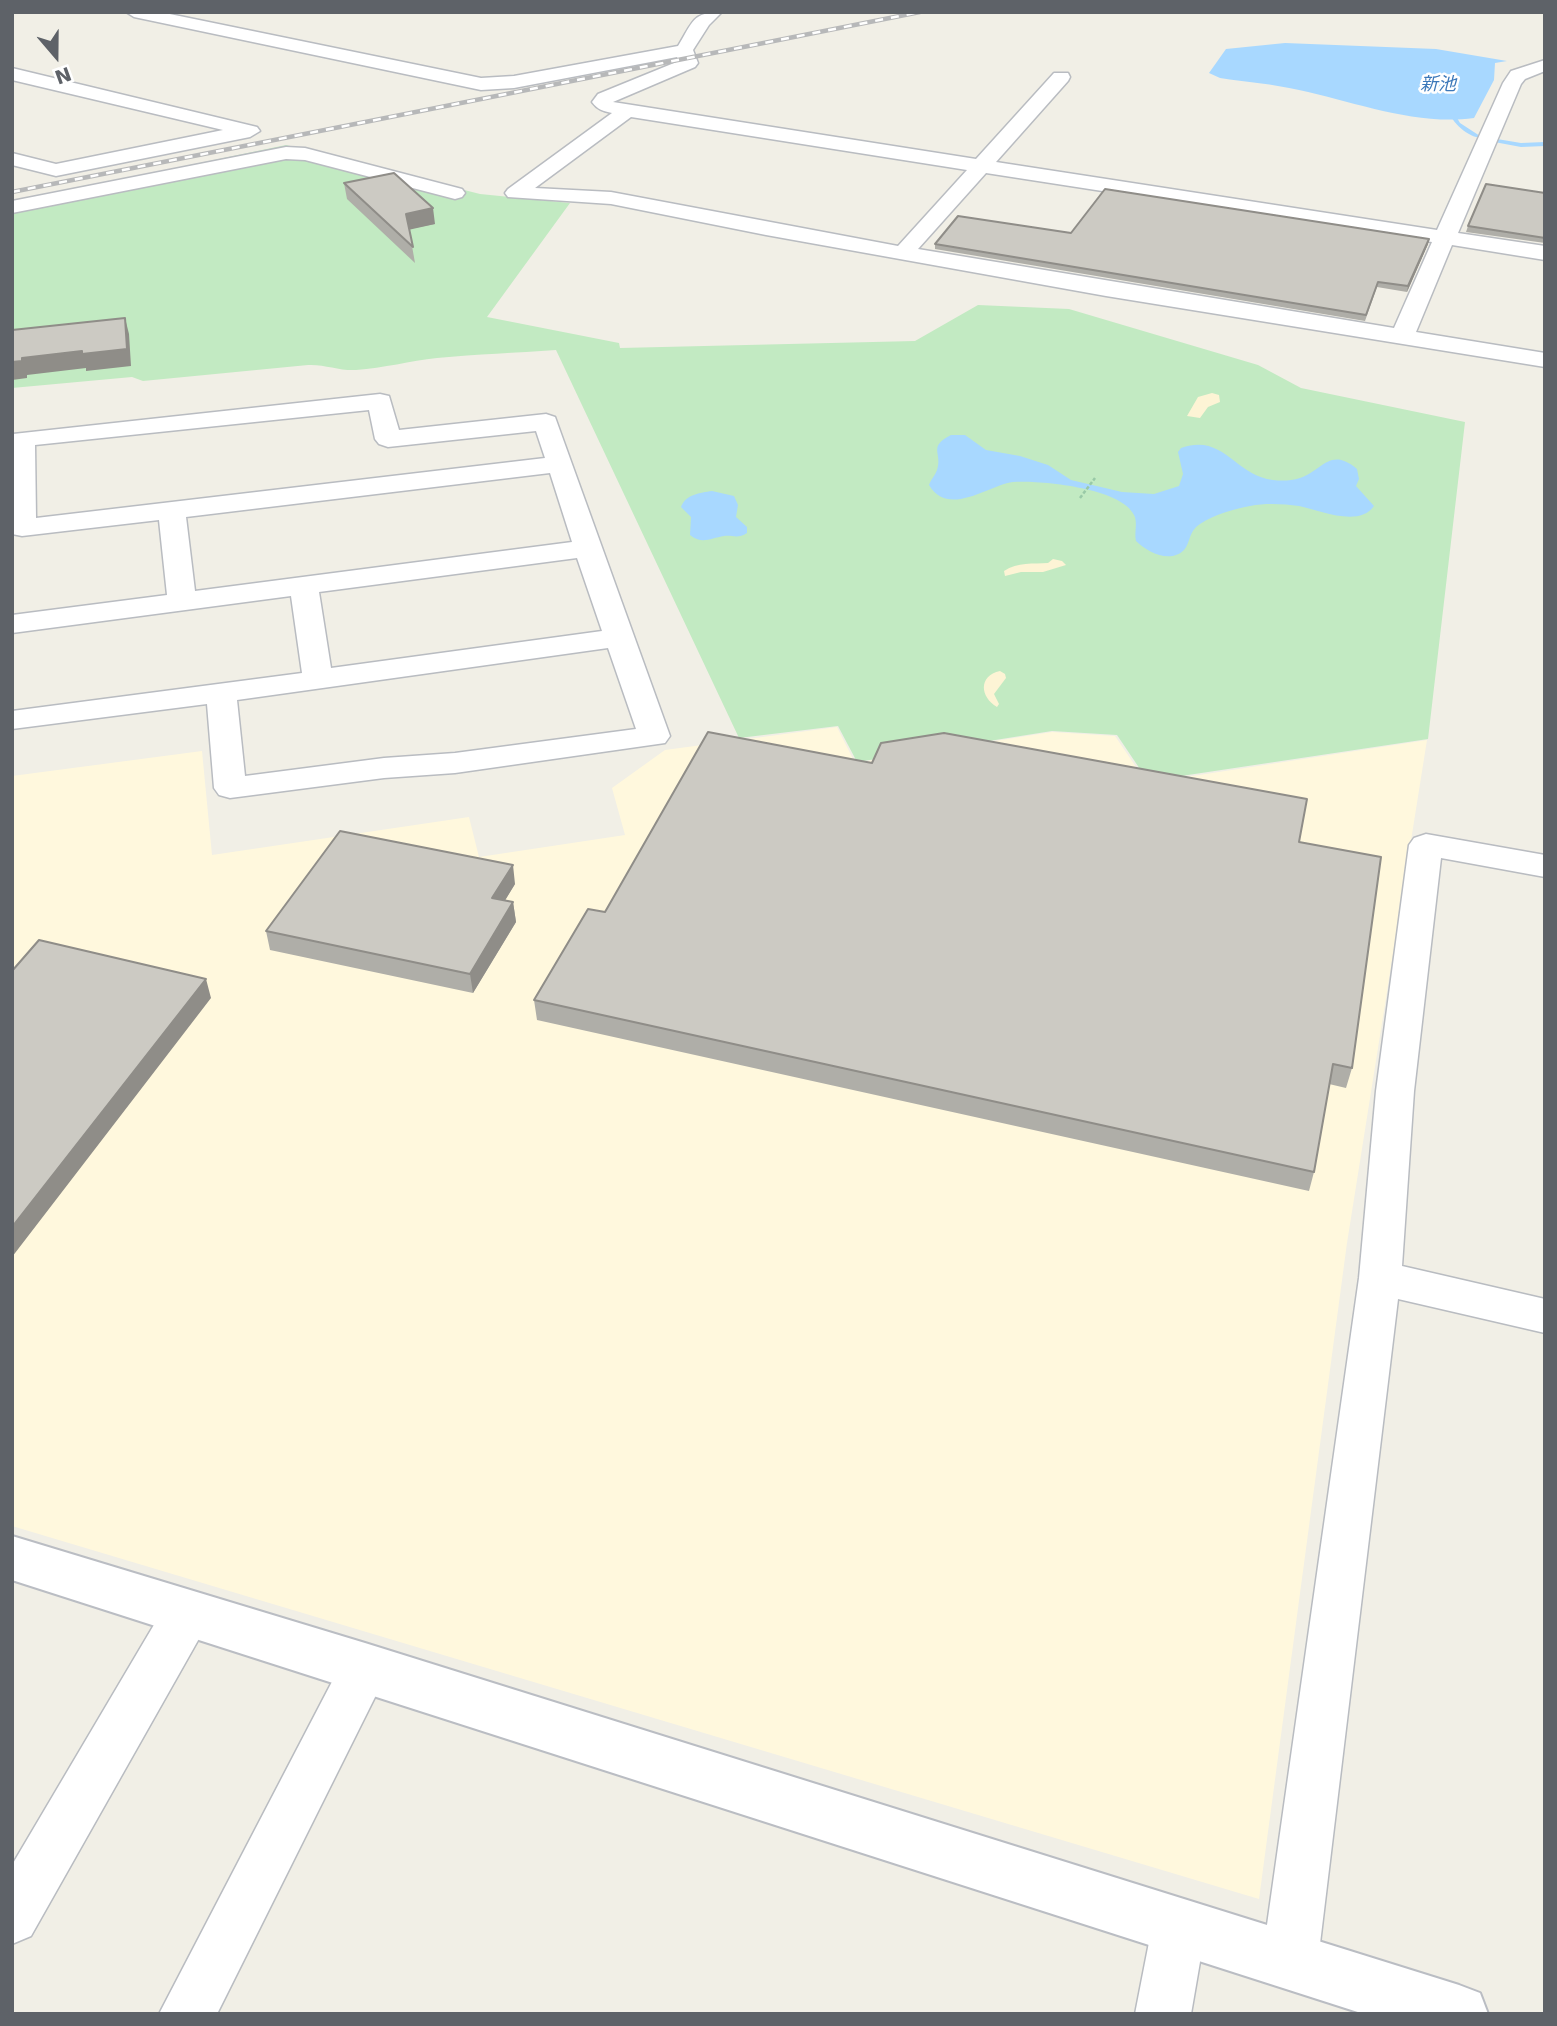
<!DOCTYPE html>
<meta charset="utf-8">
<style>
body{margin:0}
#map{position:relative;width:1557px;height:2026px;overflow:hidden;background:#f1efe6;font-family:"DejaVu Sans",sans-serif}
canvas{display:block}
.frame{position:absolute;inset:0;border:14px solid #5e6268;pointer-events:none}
.north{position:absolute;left:21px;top:21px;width:70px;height:70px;-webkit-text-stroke:5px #fff;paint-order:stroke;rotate:160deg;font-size:19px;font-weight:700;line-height:28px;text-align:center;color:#5e6268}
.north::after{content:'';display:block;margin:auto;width:24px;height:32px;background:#5e6268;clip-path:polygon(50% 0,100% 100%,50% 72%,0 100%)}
</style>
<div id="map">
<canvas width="1557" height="2026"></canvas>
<div class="frame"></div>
<div class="north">N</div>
</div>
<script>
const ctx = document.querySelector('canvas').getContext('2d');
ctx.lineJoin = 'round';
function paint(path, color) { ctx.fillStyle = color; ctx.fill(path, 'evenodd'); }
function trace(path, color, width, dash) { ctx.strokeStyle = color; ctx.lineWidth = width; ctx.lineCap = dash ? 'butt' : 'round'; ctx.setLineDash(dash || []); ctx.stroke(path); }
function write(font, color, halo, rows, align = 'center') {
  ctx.font = font + ' "DejaVu Sans","Noto Sans JP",sans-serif'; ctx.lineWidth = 5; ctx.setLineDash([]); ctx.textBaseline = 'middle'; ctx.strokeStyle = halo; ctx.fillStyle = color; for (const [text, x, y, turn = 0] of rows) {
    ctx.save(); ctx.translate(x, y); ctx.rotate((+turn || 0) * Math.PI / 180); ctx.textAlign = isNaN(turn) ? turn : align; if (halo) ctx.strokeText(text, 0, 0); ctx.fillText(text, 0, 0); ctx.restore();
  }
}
const commercial = new Path2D(`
 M 837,727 L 855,763 L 1052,732 L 1115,736 L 1147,783 L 1427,740 L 1347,1243 L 1259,1899 L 12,1526 L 12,776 L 202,751 L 212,855 L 469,817 L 479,857 L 625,835 L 612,788 L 665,750 Z`);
const green = new Path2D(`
 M 286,145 L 480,194 L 570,203 L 487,317 L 619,343 L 620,348 L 915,341 L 978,305 L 1069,309 L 1258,365 L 1301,388 L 1465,422 L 1428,739 L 1148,781 L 1117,735 L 1052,731 L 857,762 L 838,726 L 739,738 L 556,350 C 516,353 477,354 437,358 C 410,361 384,368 356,370 C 340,371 324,364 308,365 L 143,381 L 132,377 L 12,388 L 12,202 Z`);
const sand = new Path2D(`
 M 1212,393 L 1219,395 L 1220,402 L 1208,407 L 1200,418 L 1187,416 L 1198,397 Z
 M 1053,559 L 1062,561 L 1066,565 L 1043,572 L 1021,572 L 1005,576 L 1004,571 C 1018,562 1033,564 1048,563 Z
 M 1000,671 L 1005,674 L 1006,678 L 994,694 L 999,704 L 997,707 C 980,697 978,676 1000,671 Z`);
const water = new Path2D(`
 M 1285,43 L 1436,49 L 1507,61 L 1495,63 L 1494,80 L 1474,118 C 1416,126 1355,102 1299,90 C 1273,84 1246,82 1220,78 L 1209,73 L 1226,49 Z
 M 951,435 L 965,435 L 986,450 L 1020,456 L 1048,465 L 1071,480 L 1122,492 L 1154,494 L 1179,486 L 1183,474 L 1178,452 L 1181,448 C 1224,433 1234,475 1273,480 C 1281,481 1291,481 1300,478 C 1322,471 1330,446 1357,469 L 1359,479 L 1356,486 L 1374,506 C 1359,528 1319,510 1299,506 C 1283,504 1266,503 1250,506 C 1234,509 1215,514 1200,524 C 1188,532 1191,542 1184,550 C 1170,564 1147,552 1136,541 C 1134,533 1138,522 1134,515 C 1122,488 1040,480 1013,482 C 989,485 948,518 929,485 C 931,479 935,476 937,470 C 943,453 927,447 951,435 Z
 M 712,491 L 734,496 L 738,505 L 736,517 L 747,527 L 747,533 C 738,539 733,535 724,536 C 711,538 702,545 690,535 L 691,517 L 681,507 C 686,494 700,493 712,491 Z`);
const stream = new Path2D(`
 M 1446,106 L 1450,106 L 1460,123 L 1480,136 L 1480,138 C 1464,135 1451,121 1446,106 Z
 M 1491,138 L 1521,143 L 1545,142 L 1545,146 L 1521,147 L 1489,141 L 1488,140 Z`);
const path = new Path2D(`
 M 1080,498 L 1095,478`);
const street = new Path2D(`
 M 126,12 L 160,12 L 481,78 L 514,76 L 678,46 C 693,22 692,12 722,12 L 709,25 L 693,50 L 698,63 L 695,67 L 613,102 L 976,159 L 1054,73 L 1068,73 L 1070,77 L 1068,81 L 996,162 L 1437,230 L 1503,83 L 1511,71 L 1545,60 L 1545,71 L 1525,79 L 1521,84 L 1458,233 L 1545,246 L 1545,260 L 1452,245 L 1416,332 L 1545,353 L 1545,367 L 1106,296 L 766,235 L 611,204 L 508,197 L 505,193 L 508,189 L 612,113 C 603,111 598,110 592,102 L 598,94 L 679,61 L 677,57 L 514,88 L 481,90 L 134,17 ZM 631,117 L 967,170 L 898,246 L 611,192 L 535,188 ZM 986,173 L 1432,242 L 1394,328 L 918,249 Z
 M 12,68 L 257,127 L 260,131 L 250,137 L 56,176 L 12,165 L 12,153 L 56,164 L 223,130 L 12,80 Z
 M 286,147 L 305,148 L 462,189 L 465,193 L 462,197 L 455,199 L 305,160 L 286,159 L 12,213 L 12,201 Z
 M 380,394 L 389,396 L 399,430 L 546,414 L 555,417 L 670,736 L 665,743 L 455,773 L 384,778 L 230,798 L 219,795 L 214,788 L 207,704 L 12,729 L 12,711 L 302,673 L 291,596 L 12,633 L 12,615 L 167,595 L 159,520 L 22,536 L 12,534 L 13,434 ZM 369,410 L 375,439 L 379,444 L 388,447 L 536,431 L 545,458 L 36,518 L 35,445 ZM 550,473 L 572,542 L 195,591 L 186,517 ZM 577,558 L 602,631 L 331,668 L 319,592 ZM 608,648 L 636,729 L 455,753 L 384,758 L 245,776 L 237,700 Z
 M 1426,834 L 1545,855 L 1545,877 L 1441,858 L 1414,1091 L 1402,1266 L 1545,1299 L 1545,1333 L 1398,1299 L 1318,1960 L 1309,1979 L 1290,1988 L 1271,1979 L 1262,1960 L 1359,1278 L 1376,1091 L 1409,845 L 1414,838 Z
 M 188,1590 L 205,1596 L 212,1612 L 205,1628 L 31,1936 L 12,1944 L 12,1865 L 171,1596 Z
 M 365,1644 L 382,1651 L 390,1667 L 217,2014 L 159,2014 L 348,1651 Z
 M 1179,1900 L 1198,1908 L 1206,1927 L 1191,2014 L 1135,2014 L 1152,1927 L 1160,1908 Z`);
const secondary = new Path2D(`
 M 12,1536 L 365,1643 L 1459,1985 L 1480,1993 L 1488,2014 L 1364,2014 L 12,1580 Z`);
const rail = new Path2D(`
 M 12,192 L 920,12`);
const wall = new Path2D(`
 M 344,183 L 435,224 L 409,229 L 415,263 L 347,199 Z
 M 1545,193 L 1545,243 L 1466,232 L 1468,226 Z
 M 1071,233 L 1428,244 L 1407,292 L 1377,287 L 1365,321 L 935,249 L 935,244 Z
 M 872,763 L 1299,842 L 1352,1068 L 1346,1088 L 1329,1084 L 1314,1172 L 1309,1191 L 537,1020 L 534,1000 L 605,912 Z
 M 515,884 L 505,900 L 513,902 L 516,922 L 473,993 L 270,950 L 266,931 Z`);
const shadedWall = new Path2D(`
 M 433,208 L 435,224 L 408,230 L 406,214 Z
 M 1429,239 L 1428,244 L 1407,292 L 1408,286 Z
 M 125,318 L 129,334 L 131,366 L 86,371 L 86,368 L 27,375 L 27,378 L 12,380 L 12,362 Z
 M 513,865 L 515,884 L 495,917 L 492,898 Z
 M 513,902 L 516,922 L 473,993 L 470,974 Z
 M 206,979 L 211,998 L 12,1257 L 12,1227 Z`);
const building = new Path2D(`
 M 394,173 L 433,208 L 406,214 L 413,247 L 344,183 Z
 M 1486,184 L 1545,193 L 1545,238 L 1468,226 Z
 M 1105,189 L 1429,239 L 1408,286 L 1378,282 L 1366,315 L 935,244 L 958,216 L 1071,233 Z
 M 125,318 L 127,349 L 82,354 L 82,351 L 22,358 L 22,361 L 12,362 L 12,330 Z
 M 708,732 L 872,763 L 881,743 L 944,733 L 1307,799 L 1299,842 L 1381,857 L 1352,1068 L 1333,1064 L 1314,1172 L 534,1000 L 588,909 L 605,912 Z
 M 340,831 L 513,865 L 492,898 L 513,902 L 470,974 L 266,931 Z
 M 39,940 L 206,979 L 12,1227 L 12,971 Z`);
const farWaternames = [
 ["新池",1438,85]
];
paint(commercial, '#fff8dd');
paint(green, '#c2eac2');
paint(sand, '#fdf4d5');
paint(water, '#a8d8ff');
paint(stream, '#a8d8ff');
trace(street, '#b9bcc1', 3);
trace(secondary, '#babdc3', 4);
trace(path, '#99c9a7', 2.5, [3.5, 2]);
paint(street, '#fff');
paint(secondary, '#fff');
trace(rail, '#b7b8b9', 4.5);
trace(rail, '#fff', 2.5, [8]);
paint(wall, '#afaea8');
paint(shadedWall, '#8f8d88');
paint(building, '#cccac3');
trace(building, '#8f8d88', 2);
write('italic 18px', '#3c78b9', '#fff', farWaternames);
</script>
